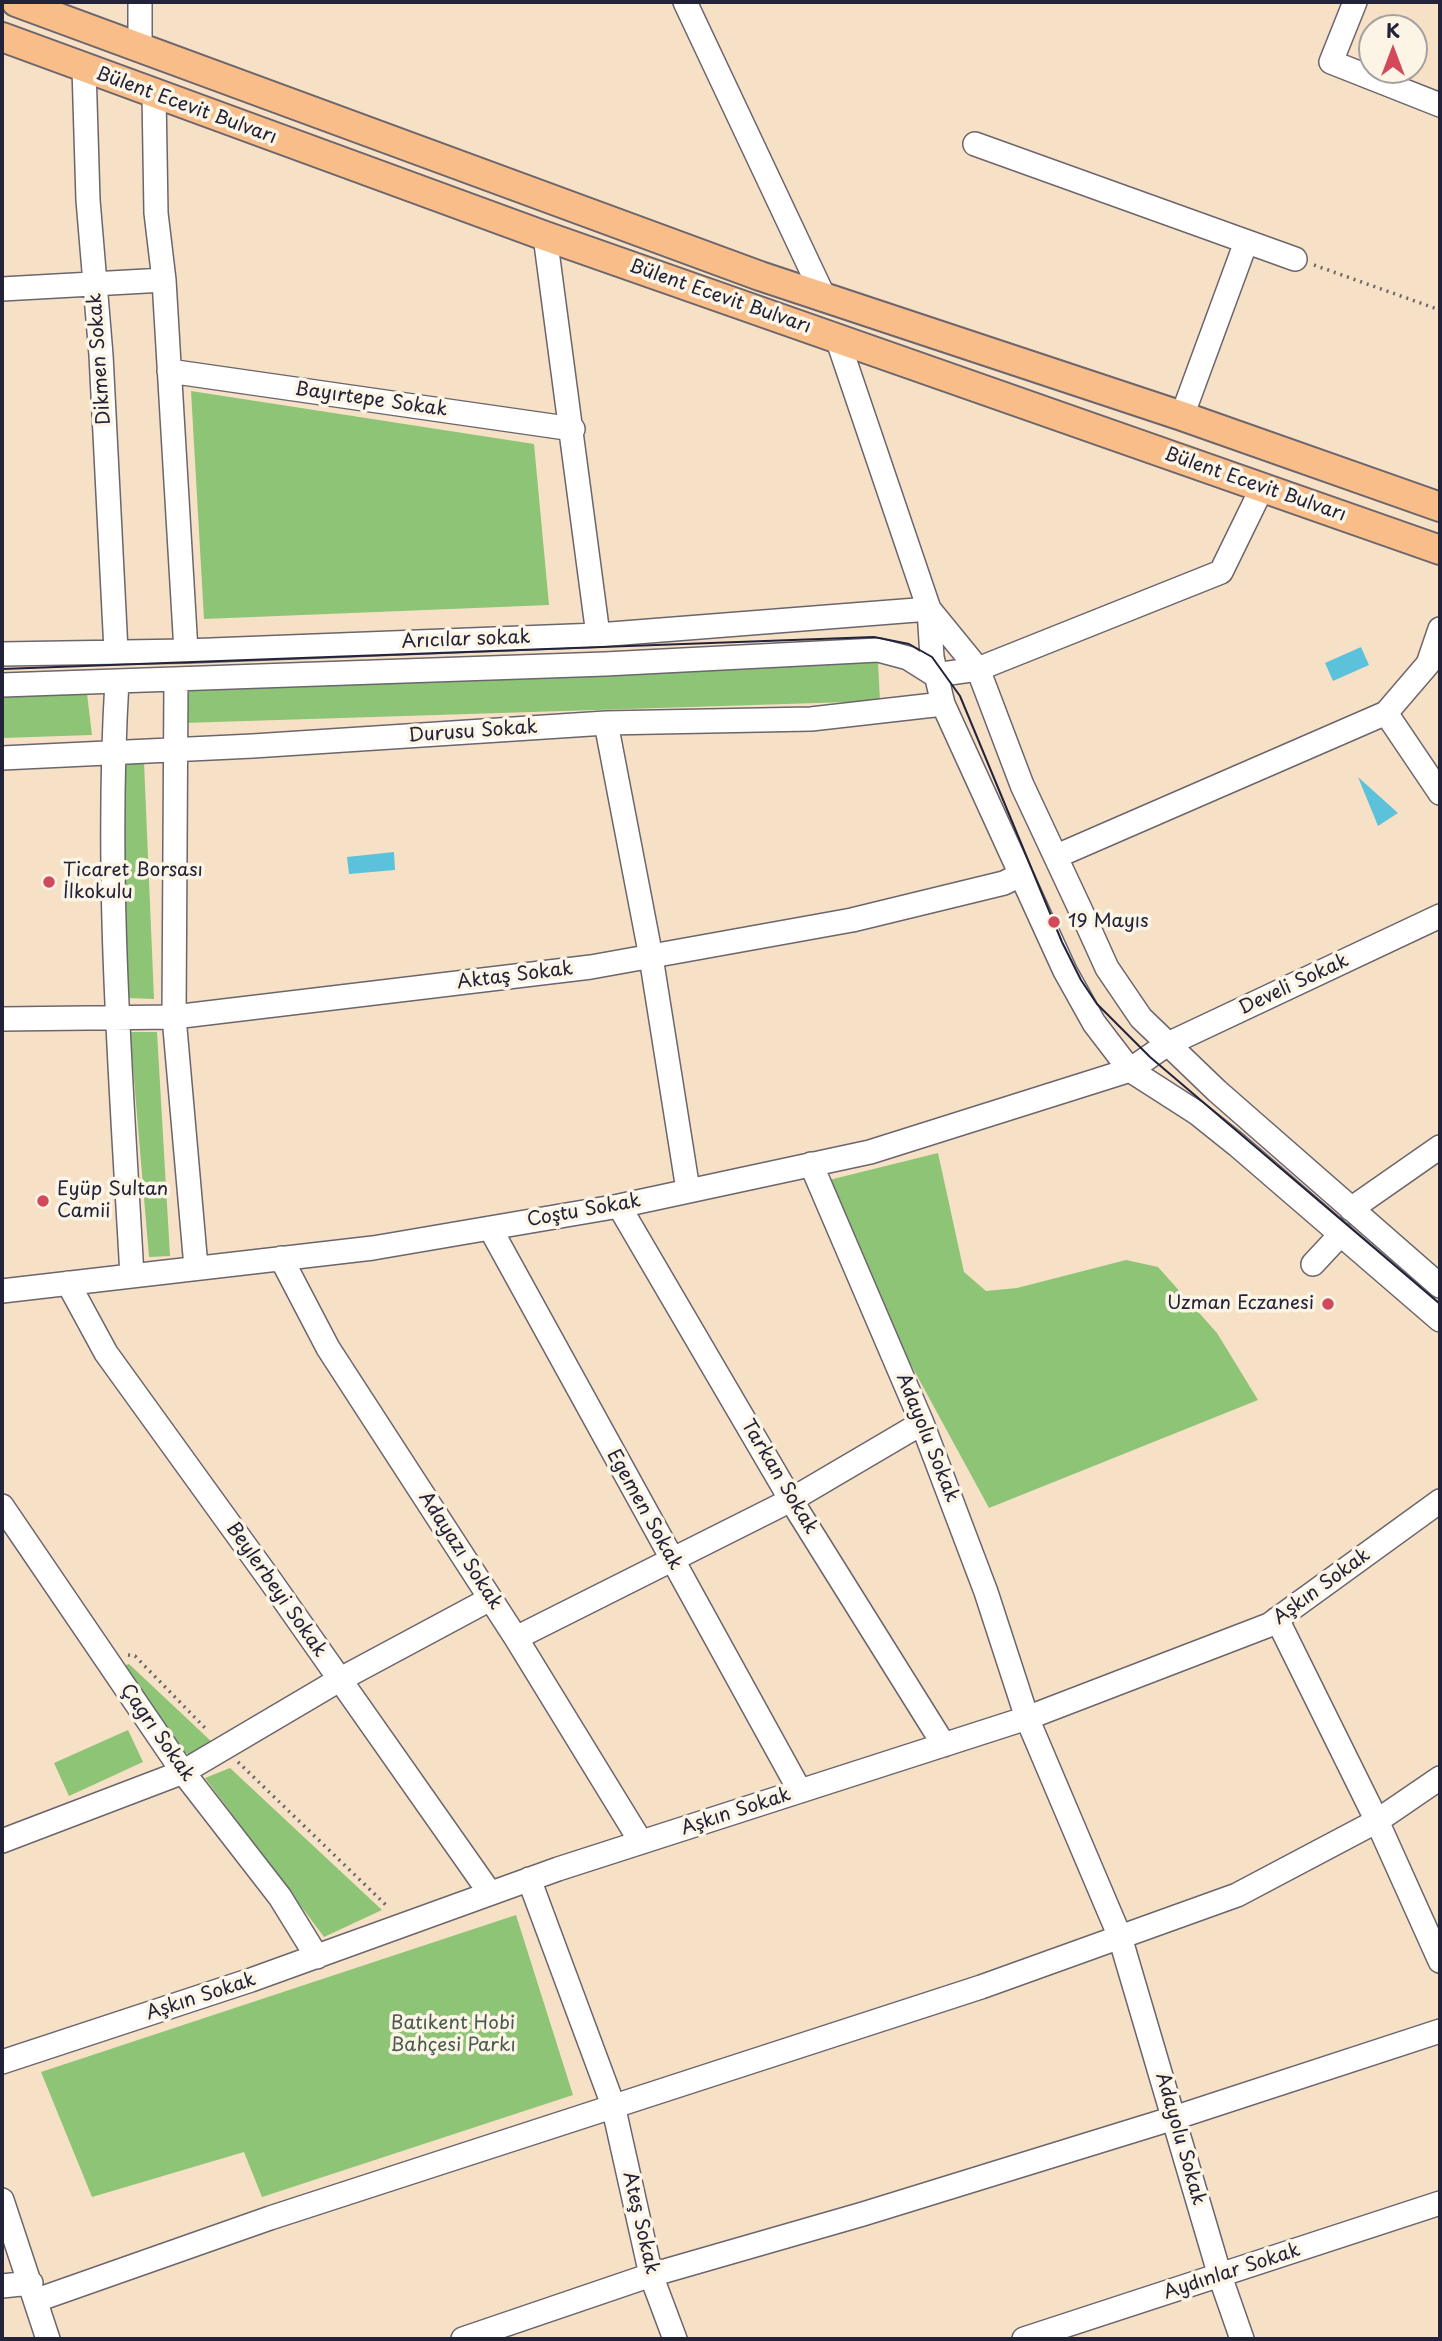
<!DOCTYPE html>
<meta charset="utf-8">
<style>
body{margin:0}
#map{position:relative;width:1442px;height:2341px;overflow:hidden;background:#f6e1c7;font-family:"Playpen Sans",sans-serif}
canvas{display:block}
.frame{position:absolute;inset:0;border:4px solid #22223b;pointer-events:none}
.north{position:absolute;left:1358px;top:14px;width:70px;height:70px;box-sizing:border-box;background:#fcf5e5;border:2px solid #a5a1a1;border-radius:50%;rotate:0deg;font-size:19px;font-weight:700;line-height:28px;text-align:center;color:#22223b}
.north::after{content:'';display:block;margin:auto;width:24px;height:32px;background:#d1495b;clip-path:polygon(50% 0,100% 100%,50% 72%,0 100%)}
</style>
<div id="map">
<canvas width="1442" height="2341"></canvas>
<div class="frame"></div>
<div class="north">K</div>
</div>
<script>
const ctx = document.querySelector('canvas').getContext('2d');
ctx.lineJoin = 'round';
function paint(path, color) { ctx.fillStyle = color; ctx.fill(path, 'evenodd'); }
function trace(path, color, width, dash) { ctx.strokeStyle = color; ctx.lineWidth = width; ctx.lineCap = dash ? 'butt' : 'round'; ctx.setLineDash(dash || []); ctx.stroke(path); }
function write(font, color, halo, rows, align = 'center') {
  ctx.font = font + ' "Playpen Sans",sans-serif'; ctx.lineWidth = 7; ctx.setLineDash([]); ctx.textBaseline = 'middle'; ctx.strokeStyle = halo; ctx.fillStyle = color; for (const [text, x, y, turn = 0] of rows) {
    ctx.save(); ctx.translate(x, y); ctx.rotate((+turn || 0) * Math.PI / 180); ctx.textAlign = isNaN(turn) ? turn : align; if (halo) ctx.strokeText(text, 0, 0); ctx.fillText(text, 0, 0); ctx.restore();
  }
}
const green = new Path2D(`
 M 191,391 L 534,444 L 549,605 L 204,619 Z
 M 878,662 L 880,701 L 183,723 L 181,683 Z
 M 86,685 L 92,735 L 2,738 L 2,689 Z
 M 120,760 L 144,762 L 154,999 L 128,998 Z
 M 130,1032 L 157,1032 L 170,1256 L 149,1257 Z
 M 938,1153 L 964,1272 L 986,1291 L 1017,1288 L 1126,1260 L 1158,1267 L 1217,1333 L 1258,1400 L 989,1508 L 903,1350 L 829,1180 Z
 M 129,1664 L 213,1743 L 194,1757 L 182,1751 L 123,1666 Z
 M 128,1730 L 143,1762 L 69,1796 L 54,1763 Z
 M 230,1768 L 382,1910 L 324,1937 L 205,1778 Z
 M 516,1915 L 573,2095 L 262,2197 L 244,2152 L 92,2197 L 41,2072 Z`);
const water = new Path2D(`
 M 1361,647 L 1369,665 L 1333,681 L 1325,663 Z
 M 1358,777 L 1398,813 L 1378,826 Z
 M 394,852 L 395,870 L 349,874 L 347,857 Z`);
const path = new Path2D(`
 M 1314,265 L 1440,310
 M 128,1655 L 135,1656 L 208,1731
 M 238,1762 L 388,1907`);
const minor = new Path2D(`
 M 140,2 L 140,47
 M 685,2 L 824,297
 M 1355,2 L 1331,62 L 1440,105
 M 84,68 L 88,200 L 101,355 L 116,651
 M 154,94 L 156,213 L 164,280 L 186,651
 M 975,144 L 1295,259
 M 545,236 L 598,635
 M 2,289 L 164,280
 M 837,338 L 929,609 L 932,657 L 943,704 L 1065,971 L 1094,1023 L 1130,1070 L 1197,1113 L 1237,1145 L 1440,1320
 M 169,371 L 573,429
 M 1182,416 L 1246,242
 M 929,609 L 978,669 L 1022,785 L 1088,926 L 1107,968 L 1141,1018 L 1217,1091 L 1440,1286
 M 2,654 L 186,651 L 598,635 L 929,609
 M 176,679 L 174,1017 L 196,1267
 M 117,681 C 105,879 121,1078 132,1276
 M 2,685 L 605,664 L 878,650 L 908,658 L 935,675 L 978,669 L 1221,572 L 1262,488
 M 1386,713 L 1440,793
 M 606,723 L 651,957 L 688,1190
 M 2,758 L 253,746 L 606,723 L 811,719 L 943,704
 M 1057,856 L 1386,713 L 1428,664 L 1440,629
 M 2,1019 L 174,1017 L 591,967 L 852,920 L 1004,883 L 1020,875
 M 811,1164 L 922,1423 L 986,1592 L 1027,1718 L 1120,1937 L 1220,2276 L 1242,2339
 M 619,1206 L 791,1500 L 944,1745
 M 1351,1209 L 1440,1147
 M 490,1228 L 800,1791
 M 281,1258 L 328,1348 L 516,1638 L 641,1842
 M 1313,1264 L 1341,1234
 M 68,1283 L 106,1353 L 270,1580 L 490,1893
 M 2,1291 L 373,1248 L 619,1206 L 870,1152 L 1130,1070 L 1166,1045 L 1440,916
 M 2,1506 L 183,1772 L 280,1897 L 317,1957
 M 1277,1619 L 1377,1821 L 1440,1961
 M 516,1638 L 791,1500 L 922,1423
 M 2,1841 L 183,1772 L 339,1680 L 490,1599
 M 529,1879 L 613,2105 L 651,2275 L 675,2339
 M 2,2062 L 251,1980 L 558,1869 L 1027,1718 L 1269,1625 L 1440,1501
 M 2,2200 L 48,2339
 M 2,2286 L 31,2283
 M 37,2300 L 270,2218 L 981,1987 L 1237,1895 L 1377,1821 L 1440,1778
 M 463,2339 L 651,2275 L 863,2214 L 1174,2118 L 1440,2031
 M 1024,2339 L 1440,2203`);
const major = new Path2D(`
 M 16,2 L 760,276 L 1182,416 L 1440,507
 M 2,37 L 545,236 L 1440,550`);
const tram = new Path2D(`
 M 2,669 L 874,637 L 909,644 L 932,657 L 960,696 L 1062,942 L 1081,980 L 1097,1004 L 1150,1057 L 1440,1304`);
const markers = [
 [49,882,7,"#d1495b"],
 [1054,922,7,"#d1495b"],
 [43,1201,7,"#d1495b"],
 [1328,1304,7,"#d1495b"]
];
const streetNames = [
 ["Bülent Ecevit Bulvarı",186,106,20],
 ["Bülent Ecevit Bulvarı",720,297,19],
 ["Dikmen Sokak",100,359,-94],
 ["Bayırtepe Sokak",371,400,8],
 ["Bülent Ecevit Bulvarı",1255,485,19],
 ["Arıcılar sokak",466,640,-2],
 ["Durusu Sokak",473,732,-4],
 ["Aktaş Sokak",515,976,-7],
 ["Develi Sokak",1294,985,-25],
 ["Coştu Sokak",584,1211,-10],
 ["Adayolu Sokak",927,1438,68],
 ["Tarkan Sokak",779,1477,59],
 ["Egemen Sokak",644,1510,61],
 ["Adayazı Sokak",460,1551,57],
 ["Aşkın Sokak",1322,1587,-36],
 ["Beylerbeyi Sokak",276,1590,55],
 ["Çagrı Sokak",157,1733,55],
 ["Aşkın Sokak",736,1812,-18],
 ["Aşkın Sokak",201,1997,-18],
 ["Adayolu Sokak",1180,2139,74],
 ["Ateş Sokak",640,2223,77],
 ["Aydınlar Sokak",1232,2272,-18]
];
const poiNames = [
 ["Ticaret Borsası",63,871],
 ["İlkokulu",63,893],
 ["19 Mayıs",1068,922],
 ["Eyüp Sultan",57,1190],
 ["Camii",57,1212],
 ["Uzman Eczanesi",1314,1304,"right"]
];
const parkNames = [
 ["Batıkent Hobi",453,2024],
 ["Bahçesi Parkı",453,2046]
];
paint(green, '#8dc476');
paint(water, '#5cc1da');
trace(minor, '#6c656c', 26);
trace(major, '#6c656c', 32);
trace(path, '#6c656c', 3.5, [2, 5]);
trace(minor, '#fff', 23);
trace(major, '#f8bd89', 28);
trace(tram, '#22223b', 2);
for (const [x, y, r, color] of markers) { const dot = new Path2D(); dot.arc(x, y, r, 0, 2 * Math.PI); ctx.fillStyle = color; ctx.fill(dot); trace(dot, '#fcf5e5', 2.5); }
write('19px', '#22223b', '#fcf5e5', streetNames);
write('19px', '#22223b', '#fcf5e5', poiNames, 'left');
write('19px', '#475b50', '#fcf5e5', parkNames);
</script>
